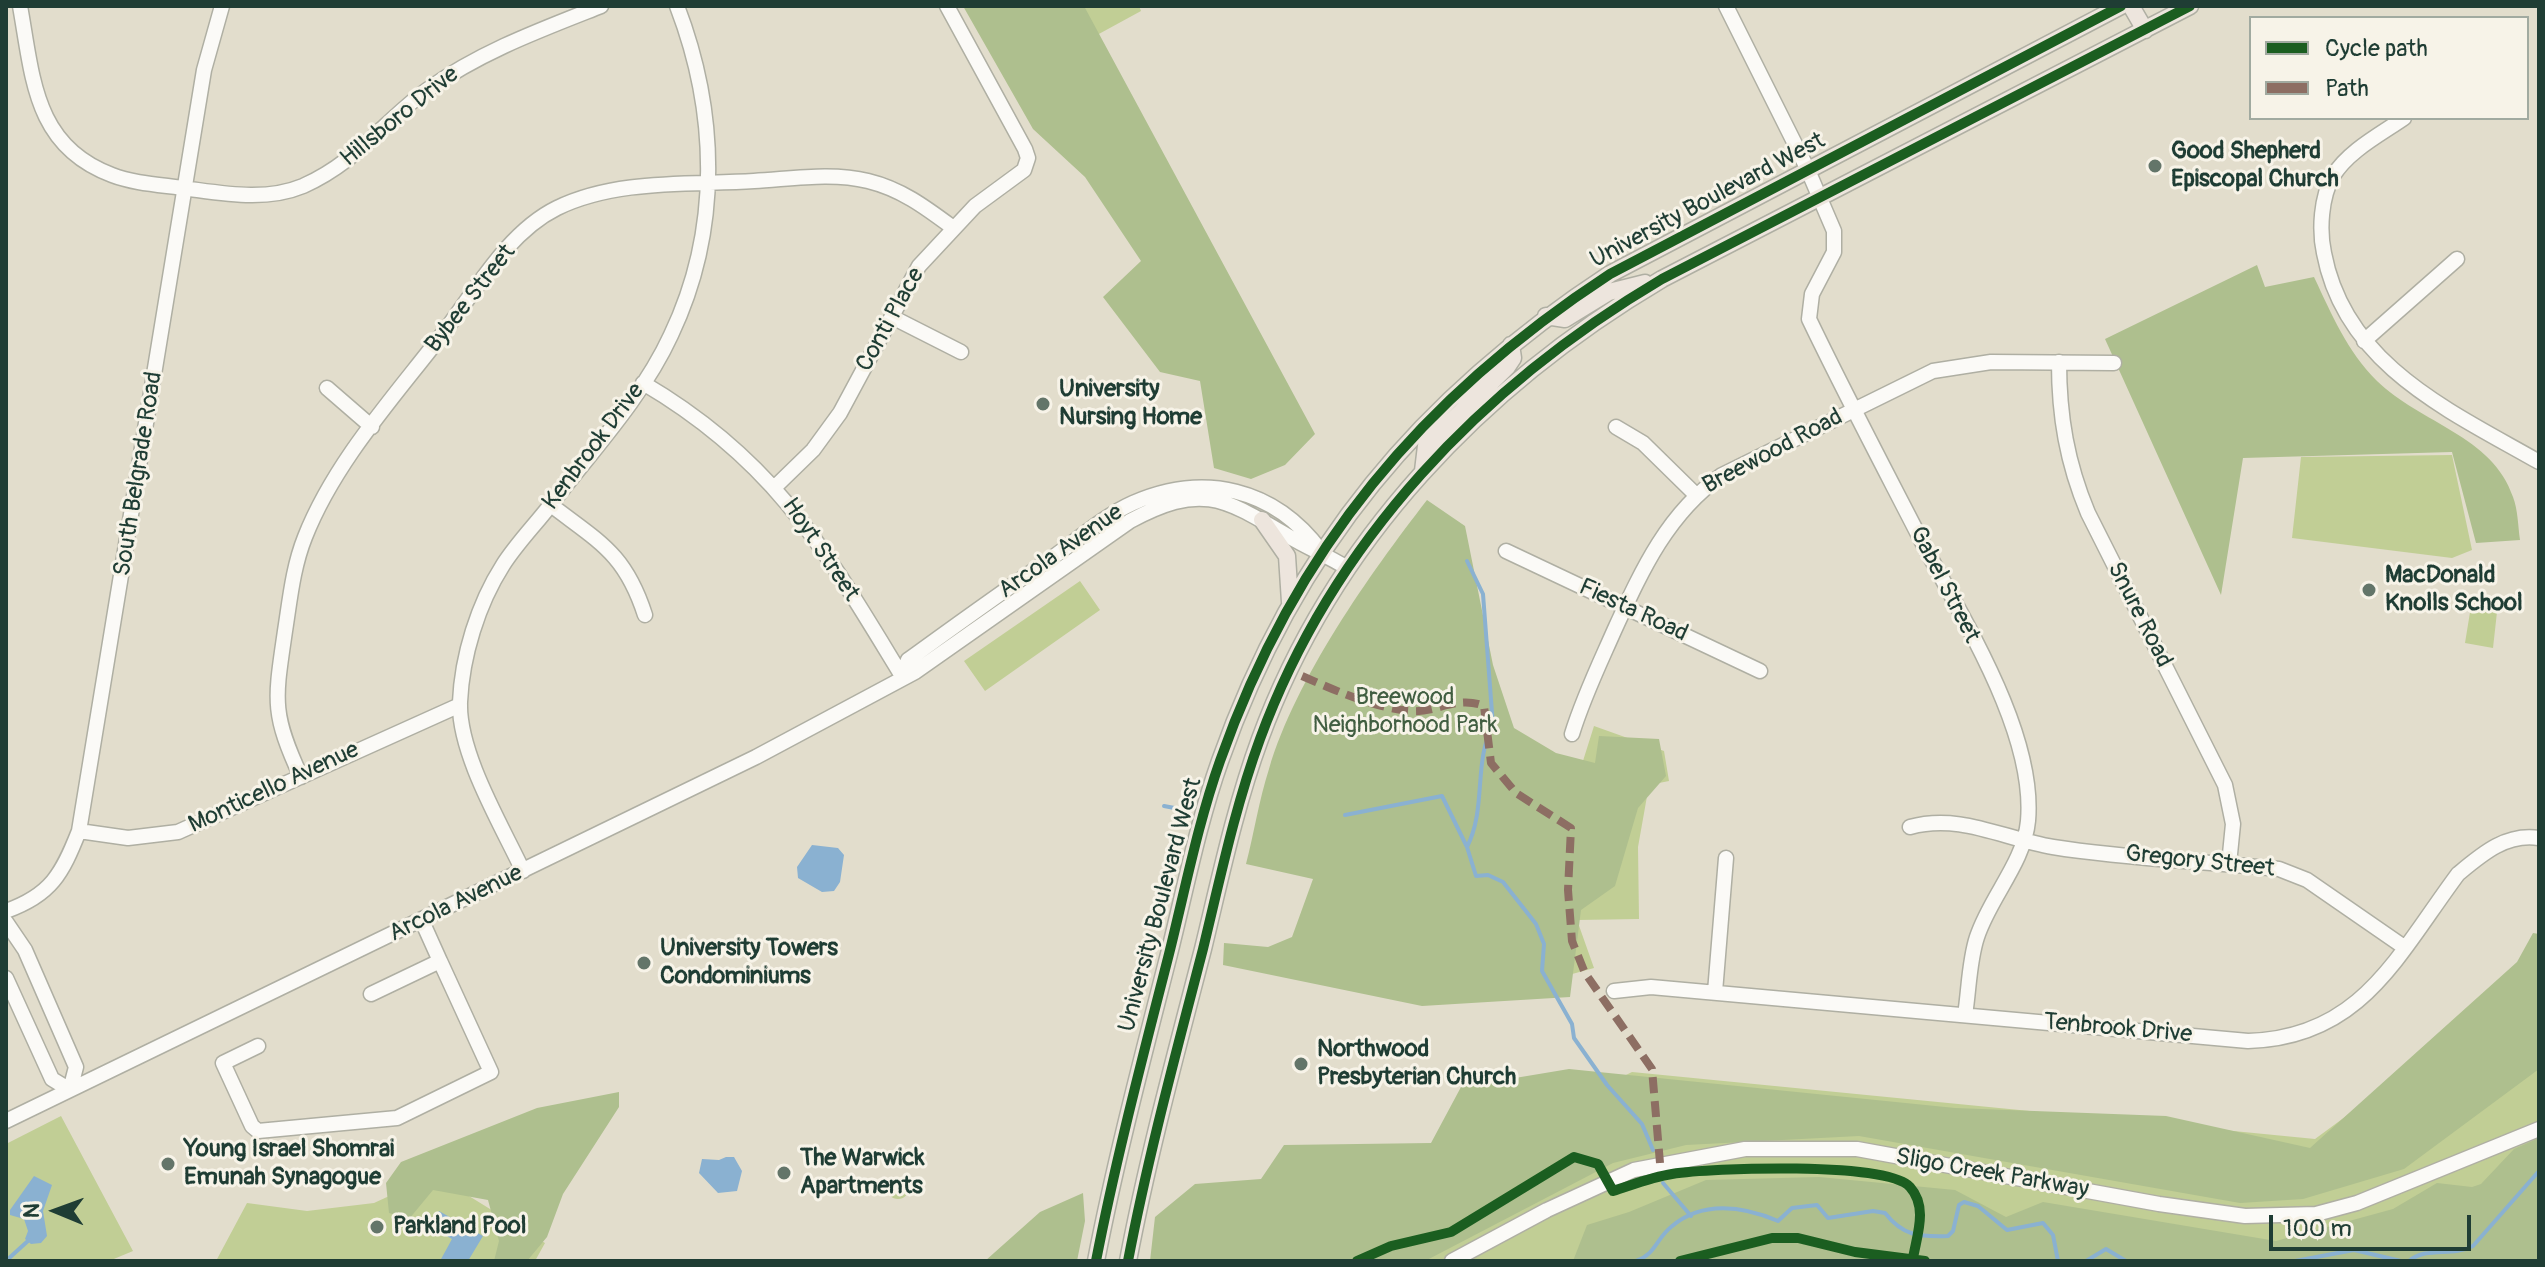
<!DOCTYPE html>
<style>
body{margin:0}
#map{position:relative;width:2545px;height:1267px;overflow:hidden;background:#e2ddcc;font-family:Pangolin,sans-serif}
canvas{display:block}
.frame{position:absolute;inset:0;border:8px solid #1f3d34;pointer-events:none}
.legend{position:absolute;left:2249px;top:16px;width:280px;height:104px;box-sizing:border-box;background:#f7f3e8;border:2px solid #a1aaa0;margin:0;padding:10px 14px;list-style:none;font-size:24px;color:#1f3d34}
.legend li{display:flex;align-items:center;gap:16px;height:40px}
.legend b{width:40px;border:2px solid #a1aaa0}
.north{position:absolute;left:16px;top:1171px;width:80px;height:80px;-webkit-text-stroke:6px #f7f3e8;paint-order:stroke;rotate:271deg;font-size:22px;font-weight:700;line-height:32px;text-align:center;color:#1f3d34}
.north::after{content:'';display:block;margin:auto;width:28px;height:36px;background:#1f3d34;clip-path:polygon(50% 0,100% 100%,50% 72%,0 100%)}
.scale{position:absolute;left:2269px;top:1215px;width:202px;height:36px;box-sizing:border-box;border:4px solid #1f3d34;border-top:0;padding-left:10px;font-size:24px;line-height:28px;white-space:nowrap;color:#1f3d34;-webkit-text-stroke:6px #f7f3e8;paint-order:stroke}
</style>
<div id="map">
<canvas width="2545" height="1267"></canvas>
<div class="frame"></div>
<ul class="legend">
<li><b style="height:10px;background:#1b5e20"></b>Cycle path</li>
<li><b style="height:10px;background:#8d6e63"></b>Path</li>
</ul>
<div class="north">N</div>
<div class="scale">100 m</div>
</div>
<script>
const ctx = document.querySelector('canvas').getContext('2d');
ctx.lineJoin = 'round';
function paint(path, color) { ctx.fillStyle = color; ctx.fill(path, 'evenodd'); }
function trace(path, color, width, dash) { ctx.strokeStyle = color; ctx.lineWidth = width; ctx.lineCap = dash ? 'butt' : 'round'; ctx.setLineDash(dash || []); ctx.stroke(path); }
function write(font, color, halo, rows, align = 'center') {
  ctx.font = font + ' Pangolin,sans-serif'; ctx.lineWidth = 6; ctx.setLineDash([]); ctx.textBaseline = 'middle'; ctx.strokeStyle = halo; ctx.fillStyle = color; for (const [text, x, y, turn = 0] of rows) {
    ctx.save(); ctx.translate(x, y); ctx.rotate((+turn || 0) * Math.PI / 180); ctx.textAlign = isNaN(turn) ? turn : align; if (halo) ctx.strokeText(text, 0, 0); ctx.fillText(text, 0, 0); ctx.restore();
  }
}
const green = new Path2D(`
 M 1139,6 L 1141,11 L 1097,35 L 1082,7 Z
 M 2452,455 L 2472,550 L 2452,558 L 2292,538 L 2301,457 Z
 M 1080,581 L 1100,610 L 985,691 L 964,661 Z
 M 2472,600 L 2498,603 L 2493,648 L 2465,643 Z
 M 1594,726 L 1664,751 L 1669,781 L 1649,785 L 1638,847 L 1639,919 L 1577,920 L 1594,968 L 1565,976 L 1552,859 Z
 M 2539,974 L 2539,1261 L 1252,1261 L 1632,1072 L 2315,1139 Z
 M 61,1116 L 133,1251 L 109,1261 L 6,1261 L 6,1144 Z
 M 435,1175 L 545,1243 L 535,1261 L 216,1261 L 247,1203 L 307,1211 L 374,1203 Z
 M887 1188a11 11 0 1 1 22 0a11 11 0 1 1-22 0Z`);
const forest = new Path2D(`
 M 963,6 L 1084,6 L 1315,434 L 1285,465 L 1251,479 L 1214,468 L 1200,381 L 1160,372 L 1103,297 L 1141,261 L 1085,177 L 1033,129 Z
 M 2257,265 L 2265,287 L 2314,277 C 2332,315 2347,351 2377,381 C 2420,423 2493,436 2513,497 C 2518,510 2518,526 2520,540 L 2476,543 L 2452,452 L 2243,458 L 2221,595 L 2105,339 Z
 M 1427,500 L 1465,526 L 1493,665 L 1514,728 L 1556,753 L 1595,763 L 1599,736 L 1659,739 L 1666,776 L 1638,808 L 1615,886 L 1581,910 L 1570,997 L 1422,1006 L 1223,965 L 1224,943 L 1268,947 L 1292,937 L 1313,879 L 1246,864 C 1254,833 1259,800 1269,769 C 1296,678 1369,575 1427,500 Z
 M 2533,933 L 2539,934 L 2539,1069 L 2404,1169 L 2303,1199 L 2240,1203 L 1859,1136 L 1686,1145 L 1613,1163 L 1425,1261 L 1150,1261 L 1155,1217 L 1195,1184 L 1261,1179 L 1284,1145 L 1431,1143 L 1461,1087 L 1569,1069 L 1955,1108 L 2166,1116 L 2310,1148 L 2517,962 Z
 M 619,1092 L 619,1107 L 563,1194 L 547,1237 L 527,1261 L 494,1261 L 499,1241 L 488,1200 L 433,1190 L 409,1219 L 389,1213 L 386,1183 L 401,1162 L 537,1108 Z
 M 2539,1138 L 2539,1261 L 1573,1261 L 1587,1225 L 1629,1212 L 1706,1180 L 1819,1177 L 1955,1190 L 2006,1217 L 2043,1202 L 2276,1241 L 2393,1209 L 2437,1183 L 2472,1187 L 2481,1184 L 2514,1149 Z
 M 1083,1193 L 1085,1221 L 1077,1261 L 985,1261 L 1040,1212 Z`);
const water = new Path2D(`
 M 812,845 L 838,848 L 844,855 L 840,882 L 834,891 L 822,892 L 798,878 L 797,867 Z
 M 726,1157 L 734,1157 L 742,1171 L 737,1191 L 718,1193 L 699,1173 L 702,1159 L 719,1160 Z
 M 34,1176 L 52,1185 L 43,1211 L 47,1236 L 41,1243 L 31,1244 L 25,1239 L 28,1231 L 24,1219 L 10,1215 L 10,1210 Z
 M 439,1211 L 483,1236 L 468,1261 L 440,1261 L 452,1239 L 430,1226 Z`);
const stream = new Path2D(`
 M 1164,806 L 1185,810
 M 1345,815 L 1442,796 L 1467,847 L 1476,876 L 1488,875 L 1503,882 L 1536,924 L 1544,944 L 1542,971 L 1572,1024 L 1574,1038 L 1607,1085 L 1642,1124 L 1653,1150
 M 1467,847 C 1487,808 1473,761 1493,726 L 1483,594 L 1467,561
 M 1663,1183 L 1691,1216
 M 7,1260 L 29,1240
 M 1636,1261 C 1656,1254 1656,1239 1671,1227 C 1702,1200 1743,1206 1778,1221 L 1792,1208 L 1817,1205 L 1828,1218 L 1873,1211 L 1885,1213 C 1903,1236 1919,1237 1948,1236 L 1953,1231 L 1959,1205 L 1964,1202 L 1978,1206 L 2007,1230 L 2043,1223 L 2053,1235 L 2058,1261
 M 2086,1261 L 2106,1249 L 2126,1261
 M 2295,1261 L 2354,1250 L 2401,1261
 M 2409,1261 C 2427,1246 2452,1257 2473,1246 L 2539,1171`);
const minor = new Path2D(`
 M 20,6 C 33,78 34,146 112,175 C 135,184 165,185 190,189 C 227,194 267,201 303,186 C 357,162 382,123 427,90 C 480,52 540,30 601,6
 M 1726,6 L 1807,168 L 1834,231 L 1834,252 L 1812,294 L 1809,319 C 1844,392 1882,464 1919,536 C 1960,615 2036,731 2028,821 C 2024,863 1990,897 1977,937 C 1969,961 1969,990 1965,1015
 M 2404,118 C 2381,134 2348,151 2333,176 C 2321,197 2319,230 2324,253 C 2345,365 2450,411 2539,462
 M 892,317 L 961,352
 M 2364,341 L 2457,259
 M 2059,362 C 2059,416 2067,463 2088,513 L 2225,785 L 2233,824 L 2229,864
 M 643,383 C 776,461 825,550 902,676
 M 327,388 L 372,427
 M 1616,427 L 1643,443 L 1695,494
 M 776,486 L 813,450 L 840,413 L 919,266 L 975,206 L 1024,170 L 1028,158 L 1025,149 L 947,6
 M 551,505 C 599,542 625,553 645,615
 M 1506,551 L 1760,671
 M 902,676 L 908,660 C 955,626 1003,591 1052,558 C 1077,540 1104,516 1133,503 C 1204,472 1274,488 1321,551
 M 1572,734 C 1583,698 1599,665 1614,631 C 1642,570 1667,514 1722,475 L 1933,371 L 1991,362 L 2114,363
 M 301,777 C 271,712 275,700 285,631 C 290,599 293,567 305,537 C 335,461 395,396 444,332 C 476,290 508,232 557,208 C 616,179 690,185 754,181 C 791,179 832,172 868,181 C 901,189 925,207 952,227
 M 1910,827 C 1960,813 2004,839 2053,847 C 2127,859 2204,861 2279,869 L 2307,880 L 2404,947
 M 79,831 L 128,838 L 178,832 L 460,705
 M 523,871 C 502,826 458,753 460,702 C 462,656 478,604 503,565 C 517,543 536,524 552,503 C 593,450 643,396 671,335 C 721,230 718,113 677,6
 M 6,911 C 51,895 62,874 79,831 L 204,70 L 222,6
 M 422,921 L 440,961
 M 6,922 L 25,950 L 76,1067 L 70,1090 L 52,1079 L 6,978
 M 1614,991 L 1651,987 L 2248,1041 C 2361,1038 2397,956 2458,874 C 2482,854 2506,833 2539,838
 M 1715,992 L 1726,858
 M 258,1046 L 223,1063 L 252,1126 L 258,1131 L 397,1118 L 491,1072 L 440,961 L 371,994
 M 6,1121 L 756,757 L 915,672 L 1130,521 C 1202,483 1222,497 1288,536 C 1308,548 1328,556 1347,568
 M 1452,1261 L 1547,1210 L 1634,1170 L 1745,1149 L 1857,1149 L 2159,1204 L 2245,1216 L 2316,1214 L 2357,1203 L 2539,1129`);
const major = new Path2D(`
 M 2131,6 L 2145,30
 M 1546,316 L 1565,319 L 1609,292 L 1645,283
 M 1423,471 L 1426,446 L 1507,367 L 1513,358 L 1511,345
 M 1262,520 L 1287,556 L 1290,602
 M 1096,1261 C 1116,1158 1143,1056 1169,954 C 1185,890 1198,823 1220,761 C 1295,548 1422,397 1610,274 L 2121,6
 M 1128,1261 C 1148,1156 1176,1053 1203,949 C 1220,879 1235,807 1260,739 C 1333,540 1483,385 1662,279 L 2190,6`);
const quiet = new Path2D(`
 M 1302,676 C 1337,691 1373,708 1411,711 C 1437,713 1457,695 1484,706 L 1491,763 L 1516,793 L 1571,828 L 1568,890 L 1572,941 L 1585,973 L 1652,1069 L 1660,1163`);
const cycleway = new Path2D(`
 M 1096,1261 C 1116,1158 1143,1056 1169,954 C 1185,890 1198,823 1220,761 C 1295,548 1422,397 1610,274 L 2121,6
 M 1128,1261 C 1148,1156 1176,1053 1203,949 C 1220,879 1235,807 1260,739 C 1333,540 1483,385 1662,279 L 2190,6
 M 1357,1261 L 1391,1246 L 1451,1232 L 1574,1157 L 1598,1164 L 1613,1191 C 1632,1185 1652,1177 1672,1174 C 1710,1168 1887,1161 1910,1187 C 1928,1207 1917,1235 1913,1258
 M 1680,1261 L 1772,1238 L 1798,1238 L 1855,1252 L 1925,1261`);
const markers = [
 [2155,166,8,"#637569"],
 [1043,404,8,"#637569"],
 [2369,590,8,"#637569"],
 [644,963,8,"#637569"],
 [1301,1064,8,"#637569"],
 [168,1164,8,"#637569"],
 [784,1173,8,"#637569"],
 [377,1227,8,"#637569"]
];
const streetNames = [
 ["Hillsboro Drive",400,117,-39],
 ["University Boulevard West",1708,201,-28],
 ["Bybee Street",471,299,-52],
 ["Conti Place",891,320,-61],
 ["Kenbrook Drive",594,447,-53],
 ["Breewood Road",1773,452,-28],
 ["South Belgrade Road",139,474,-81],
 ["Hoyt Street",820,550,56],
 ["Arcola Avenue",1061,552,-35],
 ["Gabel Street",1944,585,63],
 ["Fiesta Road",1633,611,25],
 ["Snure Road",2139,615,63],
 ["Monticello Avenue",274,788,-25],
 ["Gregory Street",2200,862,6],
 ["Arcola Avenue",456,904,-26],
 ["University Boulevard West",1161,905,-75],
 ["Tenbrook Drive",2118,1029,5],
 ["Sligo Creek Parkway",1992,1174,10]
];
const poiNames = [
 ["Good Shepherd",2171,152],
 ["Episcopal Church",2171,180],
 ["University",1059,390],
 ["Nursing Home",1059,418],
 ["MacDonald",2385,576],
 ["Knolls School",2385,604],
 ["University Towers",660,949],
 ["Condominiums",660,977],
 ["Northwood",1317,1050],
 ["Presbyterian Church",1317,1078],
 ["Young Israel Shomrai",184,1150],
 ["Emunah Synagogue",184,1178],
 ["The Warwick",800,1159],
 ["Apartments",800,1187],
 ["Parkland Pool",393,1227]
];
const parkNames = [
 ["Breewood",1405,698],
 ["Neighborhood Park",1405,726]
];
paint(green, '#c1ce95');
paint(forest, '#aebf8e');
paint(water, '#8ab1d1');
trace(stream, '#8ab1d1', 4);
trace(minor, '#afafa3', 17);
trace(major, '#afafa3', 19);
trace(minor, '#fbfaf7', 14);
trace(major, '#ede5dd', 16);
trace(quiet, '#8d6e63', 8, [16, 8]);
trace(cycleway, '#1b5e20', 10);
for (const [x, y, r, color] of markers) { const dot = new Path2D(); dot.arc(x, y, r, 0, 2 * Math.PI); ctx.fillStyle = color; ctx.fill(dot); trace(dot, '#f7f3e8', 3); }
write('24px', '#1f3d34', '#f7f3e8', streetNames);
write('bold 24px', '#1f3d34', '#f7f3e8', poiNames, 'left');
write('24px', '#415e41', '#f7f3e8', parkNames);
</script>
